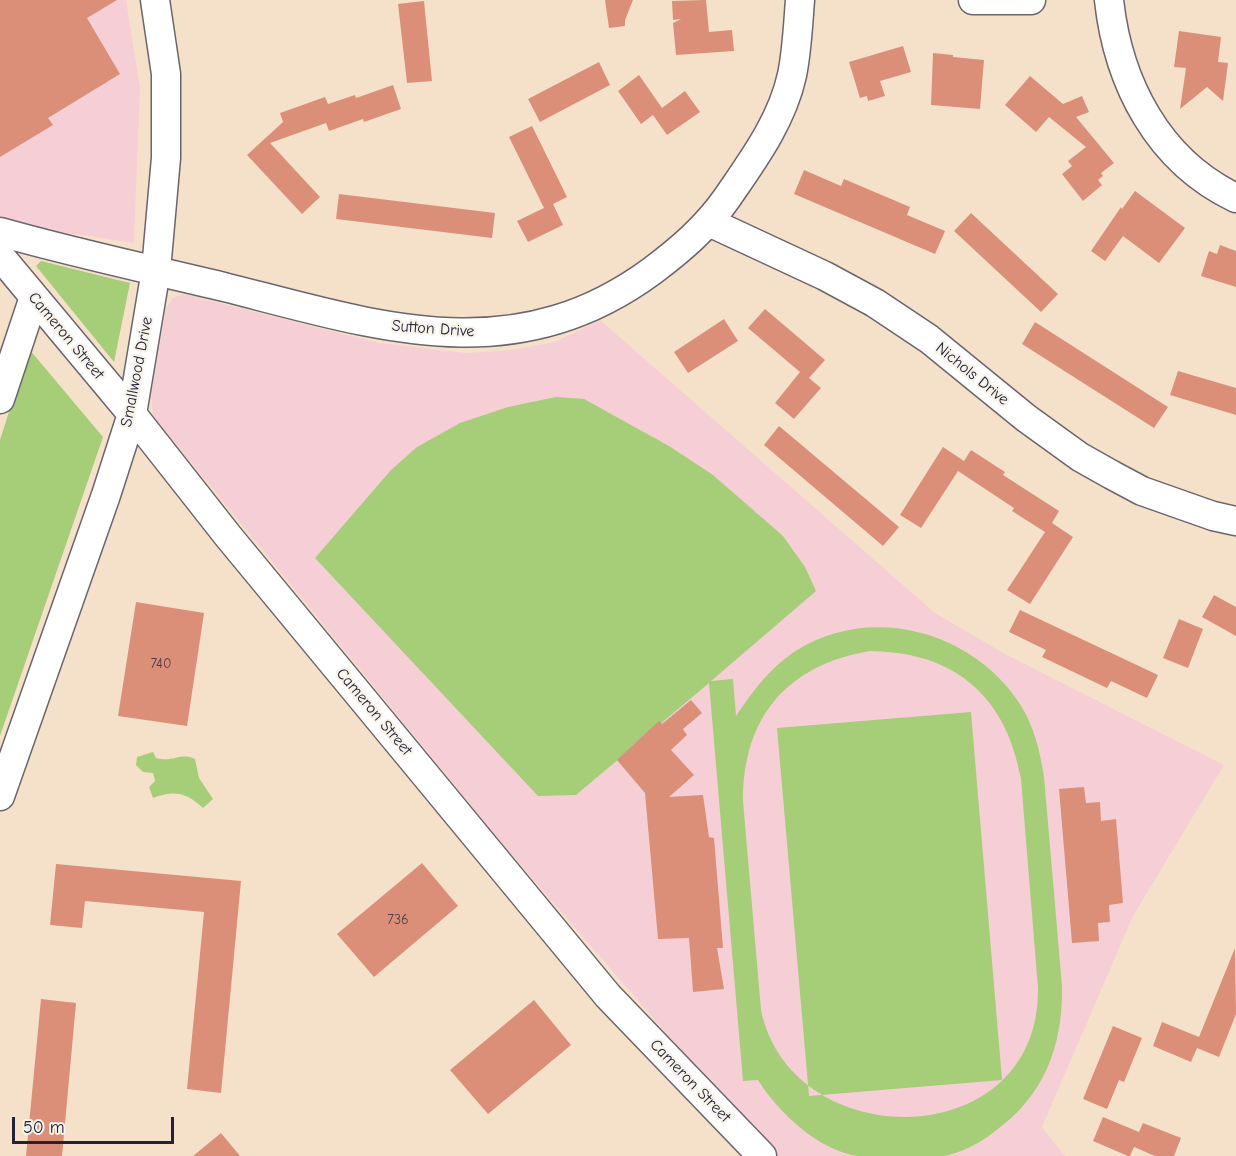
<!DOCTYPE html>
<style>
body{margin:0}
#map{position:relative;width:1236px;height:1156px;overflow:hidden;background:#f5e1c9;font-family:"Comic Neue",sans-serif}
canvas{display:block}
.scale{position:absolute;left:12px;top:1117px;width:162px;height:27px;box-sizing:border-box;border:3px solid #22223b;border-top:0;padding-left:8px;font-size:18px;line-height:21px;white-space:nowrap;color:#22223b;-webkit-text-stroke:4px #f7f3e8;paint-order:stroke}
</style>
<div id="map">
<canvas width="1236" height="1156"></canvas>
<div class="scale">50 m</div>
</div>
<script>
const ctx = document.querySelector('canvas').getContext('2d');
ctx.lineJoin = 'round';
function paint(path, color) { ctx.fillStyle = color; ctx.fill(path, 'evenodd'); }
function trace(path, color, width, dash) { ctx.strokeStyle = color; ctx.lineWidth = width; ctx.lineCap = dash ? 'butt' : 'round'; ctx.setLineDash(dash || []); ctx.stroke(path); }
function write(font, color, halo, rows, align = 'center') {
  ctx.font = font + ' "Comic Neue",sans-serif'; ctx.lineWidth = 4.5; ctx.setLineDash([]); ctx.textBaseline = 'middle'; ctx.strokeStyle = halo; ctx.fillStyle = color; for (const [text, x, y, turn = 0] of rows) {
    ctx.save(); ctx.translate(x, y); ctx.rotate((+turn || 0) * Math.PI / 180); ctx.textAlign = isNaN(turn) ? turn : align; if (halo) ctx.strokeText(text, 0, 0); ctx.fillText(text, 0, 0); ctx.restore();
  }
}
const built = new Path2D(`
 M 0,0 L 126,0 L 140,88 L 134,243 L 21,226 L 0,216 Z
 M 184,294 L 379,343 L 466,353 L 511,350 L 555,342 L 600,320 L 935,613 L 1007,655 L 1224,765 L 1133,916 L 1042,1127 L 1065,1156 L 738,1156 L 763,1135 L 692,1063 L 505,847 L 153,416 L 151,396 L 166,309 L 173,298 Z`);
const green = new Path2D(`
 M 41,261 L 130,283 L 114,362 L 36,266 Z
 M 29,349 L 103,437 L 0,736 L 0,440 Z
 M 556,397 L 584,399 L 669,446 L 713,475 L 783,536 L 805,567 L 816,591 L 711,681 L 733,679 L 736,716 C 753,691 769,669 794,652 C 869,603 972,630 1020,704 C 1034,726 1040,751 1044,777 L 1062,986 C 1063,1047 1044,1096 994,1132 C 980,1143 961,1153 944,1156 C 930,1156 913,1156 898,1156 C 885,1156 870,1156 857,1156 C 818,1150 778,1112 758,1080 L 743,1081 L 709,683 L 576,795 L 538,796 L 315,558 L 391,470 L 417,447 L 460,423 L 508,407 ZM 870,651 C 954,652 1006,695 1021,779 L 1038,988 C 1040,1156 791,1156 761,1010 L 743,801 C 743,717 787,665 870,651 Z
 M 971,712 L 1002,1080 L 809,1096 L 777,728 Z
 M 153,752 L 156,758 C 174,763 179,752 195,759 L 199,778 L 213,799 L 203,808 C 186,792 174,790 153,798 L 149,787 L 155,781 L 153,773 L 143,772 L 136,765 L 137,757 Z`);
const building = new Path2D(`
 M 0,0 L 117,0 L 87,18 L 120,74 L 48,118 L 53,125 L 0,157 Z
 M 605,0 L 633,0 L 625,20 L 625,26 L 609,28 Z
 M 706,0 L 709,32 L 732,30 L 734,51 L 676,55 L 673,23 L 681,19 L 673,20 L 672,1 Z
 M 424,1 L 432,81 L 407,83 L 398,4 Z
 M 1179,31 L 1221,37 L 1218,62 L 1228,63 L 1223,101 L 1207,87 L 1180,109 L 1186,68 L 1174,67 Z
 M 903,46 L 911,72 L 880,81 L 885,96 L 868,101 L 867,96 L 860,98 L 849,62 Z
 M 933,53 L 953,55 L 953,57 L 984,60 L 980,109 L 931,105 Z
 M 599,62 L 610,85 L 540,122 L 528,99 Z
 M 639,75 L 662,108 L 685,91 L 700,112 L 667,135 L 653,115 L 641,124 L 618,91 Z
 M 1030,76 L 1063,104 L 1082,96 L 1089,112 L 1076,117 L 1114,163 L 1101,173 L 1103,176 L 1098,180 L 1102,185 L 1083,201 L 1062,174 L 1072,166 L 1068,161 L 1086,147 L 1049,117 L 1036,132 L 1005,105 Z
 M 393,85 L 401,109 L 364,122 L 363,119 L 329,131 L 326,123 L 270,143 L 320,197 L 302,214 L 247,155 L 283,122 L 280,113 L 325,97 L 328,104 L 355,95 L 356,98 Z
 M 532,126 L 567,197 L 553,204 L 563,225 L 528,242 L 517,221 L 544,208 L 509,137 Z
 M 804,170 L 841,186 L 844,179 L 910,207 L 907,215 L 945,231 L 935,254 L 794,194 Z
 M 1135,191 L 1185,228 L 1159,263 L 1123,236 L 1105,261 L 1091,251 L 1121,207 L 1122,209 Z
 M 339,194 L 495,213 L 492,238 L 336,219 Z
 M 971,213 L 1058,294 L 1041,312 L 954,231 Z
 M 1220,245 L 1236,251 L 1236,287 L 1201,276 L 1209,251 L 1217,254 Z
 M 765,309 L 825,360 L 809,378 L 821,388 L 794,419 L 775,403 L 800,372 L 748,328 Z
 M 724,319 L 738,341 L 688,373 L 674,352 Z
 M 1035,322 L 1168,407 L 1154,428 L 1022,344 Z
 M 1178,371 L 1236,388 L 1236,415 L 1170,395 Z
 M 779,426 L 899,527 L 883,546 L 764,445 Z
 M 943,447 L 964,461 L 971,450 L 1005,472 L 1003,475 L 1059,511 L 1052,523 L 1073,537 L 1030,604 L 1007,590 L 1045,532 L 1012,511 L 1014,508 L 958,471 L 921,528 L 900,515 Z
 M 1214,595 L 1236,607 L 1236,636 L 1202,617 Z
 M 136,602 L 204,613 L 187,726 L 118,716 Z
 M 1020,610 L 1158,675 L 1147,698 L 1111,681 L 1107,688 L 1042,657 L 1046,650 L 1009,632 Z
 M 1179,619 L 1203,629 L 1188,668 L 1163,658 Z
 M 691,700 L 702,713 L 683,729 L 687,735 L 671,750 L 694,775 L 669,797 L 703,795 L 709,837 L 714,838 L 723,948 L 717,948 L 724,989 L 693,992 L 689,938 L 658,939 L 645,793 L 617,760 L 659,721 L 662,724 Z
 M 1084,787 L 1086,803 L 1100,802 L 1101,821 L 1116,819 L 1123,903 L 1109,905 L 1110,922 L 1098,923 L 1099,941 L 1072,943 L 1059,789 Z
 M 422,863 L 458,906 L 374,977 L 337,934 Z
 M 56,864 L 241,881 L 221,1093 L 187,1089 L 204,912 L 85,901 L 82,928 L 50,925 Z
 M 1235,948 L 1236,1014 L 1219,1057 L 1197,1048 L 1191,1062 L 1153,1046 L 1162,1022 L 1199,1037 Z
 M 41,999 L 76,1003 L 62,1156 L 26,1156 Z
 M 534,1000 L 571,1045 L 488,1114 L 450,1070 Z
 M 1113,1026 L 1142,1038 L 1124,1082 L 1119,1080 L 1107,1109 L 1083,1099 Z
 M 1103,1117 L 1139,1132 L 1143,1123 L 1181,1138 L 1174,1156 L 1155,1156 L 1134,1147 L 1130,1156 L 1128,1156 L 1093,1141 Z
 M 221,1133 L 240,1156 L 193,1156 Z`);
const minor = new Path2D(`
 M 973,0 L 1031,0
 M 1109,0 C 1118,83 1158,161 1236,198
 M 709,222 L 825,276 L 875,303 L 929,339 L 1026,418 L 1080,457 L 1112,475 L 1142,491 L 1213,516 L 1236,521
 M 0,232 C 74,253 149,269 224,287 C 375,325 512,374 652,271 C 680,250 706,228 727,198 C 753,160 782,121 792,75 C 797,51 798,25 800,0
 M 0,256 L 132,414 L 228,536 L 608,996 L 762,1156
 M 0,399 L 34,297
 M 0,796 L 106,495 L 132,414 L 156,270 L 166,158 L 166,74 L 155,0`);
const numberNames = [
 ["740",161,664],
 ["736",398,920]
];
const streetNames = [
 ["Sutton Drive",433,329,4],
 ["Cameron Street",66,336,50],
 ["Smallwood Drive",137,372,-79],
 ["Nichols Drive",972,374,39],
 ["Cameron Street",374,712,50],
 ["Cameron Street",690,1081,46]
];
paint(built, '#f6cfd6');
paint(green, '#a6cd78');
paint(building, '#db8f79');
trace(minor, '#6c656d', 31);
trace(minor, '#fff', 28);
write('14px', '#503d4a', null, numberNames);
write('16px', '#22223b', '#f7f3e8', streetNames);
</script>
